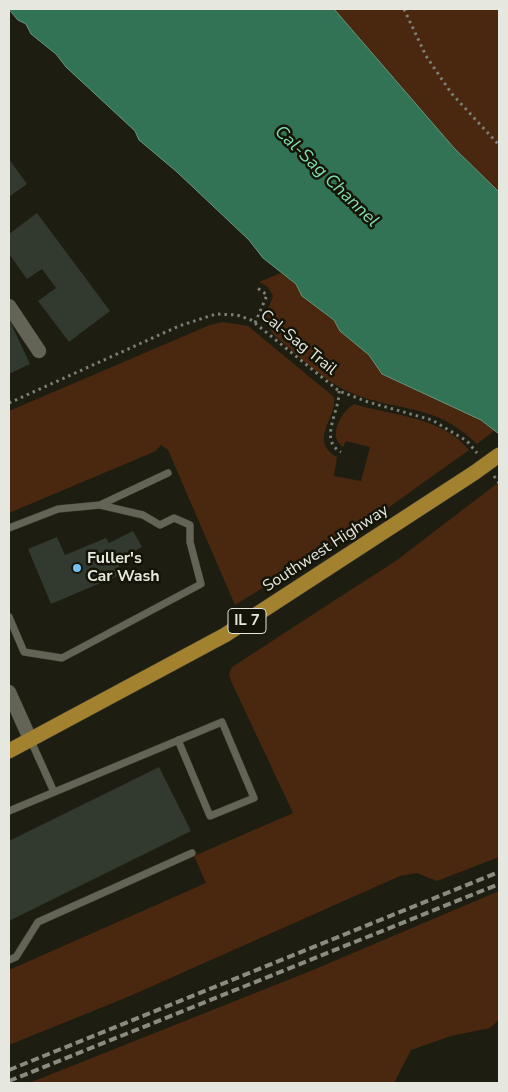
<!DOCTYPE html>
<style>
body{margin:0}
#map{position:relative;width:508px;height:1092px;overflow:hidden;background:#1d1d11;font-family:"Nunito Sans",sans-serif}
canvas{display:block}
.frame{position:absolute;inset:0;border:10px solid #e6e7de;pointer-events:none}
</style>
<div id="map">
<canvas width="508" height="1092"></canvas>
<div class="frame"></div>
</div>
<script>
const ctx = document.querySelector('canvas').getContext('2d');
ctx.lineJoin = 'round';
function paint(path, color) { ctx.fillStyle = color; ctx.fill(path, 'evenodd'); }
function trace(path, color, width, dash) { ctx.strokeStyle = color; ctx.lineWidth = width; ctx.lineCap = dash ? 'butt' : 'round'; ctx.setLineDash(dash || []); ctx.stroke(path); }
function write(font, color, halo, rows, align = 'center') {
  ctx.font = font + ' "Nunito Sans",sans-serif'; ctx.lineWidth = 5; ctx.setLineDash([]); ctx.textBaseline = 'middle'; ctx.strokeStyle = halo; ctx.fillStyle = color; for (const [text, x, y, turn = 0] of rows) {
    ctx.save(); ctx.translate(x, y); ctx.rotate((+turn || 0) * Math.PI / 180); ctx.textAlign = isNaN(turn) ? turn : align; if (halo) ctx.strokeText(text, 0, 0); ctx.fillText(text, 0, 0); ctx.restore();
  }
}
const green = new Path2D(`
 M 334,9 L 499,9 L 499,192 L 454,148 Z
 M 281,273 L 296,284 L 302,296 L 334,320 L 340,331 L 369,355 L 382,374 L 481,420 L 495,430 L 477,444 C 435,403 403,413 354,394 C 324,382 299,356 274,335 C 262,320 267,312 273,296 L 268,287 L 259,282 Z
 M 223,322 L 248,326 L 334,397 C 337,419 308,440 337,457 L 334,476 L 361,481 L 370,447 L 346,441 L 343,447 C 327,436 341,412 354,404 C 393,416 441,416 469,450 L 360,528 L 235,605 L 168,450 L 161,445 L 156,451 L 9,513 L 9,411 L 210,325 Z
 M 499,482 L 499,857 L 437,881 L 417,873 L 400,876 L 130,996 L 9,1045 L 9,970 L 206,883 L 194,856 L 293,813 L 231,681 L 229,674 L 232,667 L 397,560 Z
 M 499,891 L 499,1020 L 490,1028 L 451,1036 L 411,1050 L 394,1083 L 29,1083 L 313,970 Z`);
const water = new Path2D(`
 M 9,9 L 334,9 L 454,148 L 499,192 L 499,434 L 481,420 L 382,374 L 369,355 L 340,331 L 334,320 L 302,296 L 296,284 L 263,258 L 249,240 L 177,172 L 139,140 L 135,131 L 66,67 L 56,54 L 31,34 L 26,24 L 18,20 Z`);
const building = new Path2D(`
 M 9,159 L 27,184 L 9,197 Z
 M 37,213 L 110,311 L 69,342 L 38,301 L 56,288 L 42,269 L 27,279 L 9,254 L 9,234 Z
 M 9,319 L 30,364 L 9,374 Z
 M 133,531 L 142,547 L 117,561 L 122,574 L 51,604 L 28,549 L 57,537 L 65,555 L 106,538 L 109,543 Z
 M 159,767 L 191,831 L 9,921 L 9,841 Z`);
const path = new Path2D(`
 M 404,9 L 426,56 L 452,94 L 499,145
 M 255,323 L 267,295 L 256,287
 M 339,391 C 340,411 318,440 341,452
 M 9,403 L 179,326 L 216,314 L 237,315 L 251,320 L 339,391 L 368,402 L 432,420 L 467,441 L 477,453
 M 494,476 L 499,483`);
const service = new Path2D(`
 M 9,528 L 58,509 L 100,505 L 168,473
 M 9,617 L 24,652 L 62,658 L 201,584 L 190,542 L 190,525 L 174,518 L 160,525 L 143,515 L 100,505
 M 31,741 L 54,792
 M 9,811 L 222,722 L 254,798 L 210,816 L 178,740
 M 9,960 L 16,957 L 38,922 L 192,853`);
const minor = new Path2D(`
 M 9,306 L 39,351
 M 9,692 L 31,741`);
const primary = new Path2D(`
 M 9,751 L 225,635 L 474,473`);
const rail = new Path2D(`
 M 9,1070 L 499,872
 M 9,1081 L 499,884`);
const primaryBridge = new Path2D(`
 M 474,473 L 499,455`);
const markers = [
 [77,568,5,"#73c1f6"]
];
const shields = [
 [247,621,38]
];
const shieldNames = [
 ["IL 7",247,621]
];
const streetNames = [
 ["Cal-Sag Trail",298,343,39],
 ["Southwest Highway",326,549,-33]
];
const poiNames = [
 ["Fuller's",87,559],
 ["Car Wash",87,577]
];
const waterNames = [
 ["Cal-Sag Channel",326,177,44]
];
paint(green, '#49280f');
paint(water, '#327355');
trace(water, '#68967e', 1);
paint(building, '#32392e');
trace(service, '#393832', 8);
trace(minor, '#393832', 15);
trace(primary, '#393832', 16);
trace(path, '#7e7f74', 3, [2.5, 4]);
trace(service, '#646456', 7);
trace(minor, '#646456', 14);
trace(primary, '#a2812f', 15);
trace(rail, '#8b8c81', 4, [8, 4]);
trace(primaryBridge, '#393832', 16, []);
trace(primaryBridge, '#a2812f', 15);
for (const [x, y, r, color] of markers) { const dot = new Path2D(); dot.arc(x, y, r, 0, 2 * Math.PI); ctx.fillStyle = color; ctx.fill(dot); trace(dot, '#141408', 2); }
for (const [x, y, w] of shields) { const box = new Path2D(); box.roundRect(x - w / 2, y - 12.5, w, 25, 4); ctx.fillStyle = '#141408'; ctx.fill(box); trace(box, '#e6e7de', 1); }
write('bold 15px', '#e6e7de', null, shieldNames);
write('16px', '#e6e7de', '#141408', streetNames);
write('bold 16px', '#e6e7de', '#141408', poiNames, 'left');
write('italic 18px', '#7fdeaf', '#141408', waterNames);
</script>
